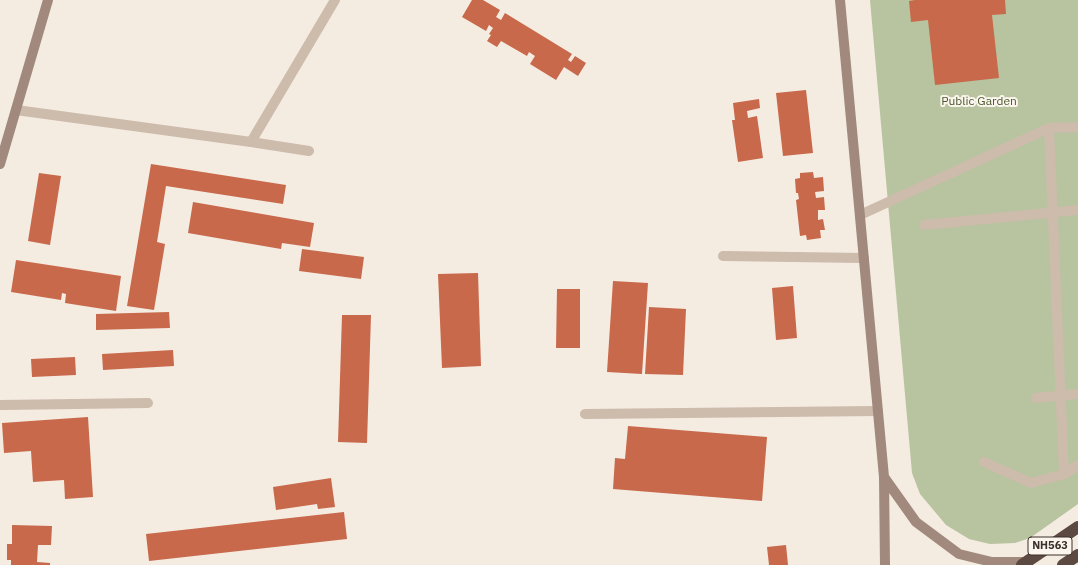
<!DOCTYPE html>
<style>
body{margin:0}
canvas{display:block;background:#f4ebe1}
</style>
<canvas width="1078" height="565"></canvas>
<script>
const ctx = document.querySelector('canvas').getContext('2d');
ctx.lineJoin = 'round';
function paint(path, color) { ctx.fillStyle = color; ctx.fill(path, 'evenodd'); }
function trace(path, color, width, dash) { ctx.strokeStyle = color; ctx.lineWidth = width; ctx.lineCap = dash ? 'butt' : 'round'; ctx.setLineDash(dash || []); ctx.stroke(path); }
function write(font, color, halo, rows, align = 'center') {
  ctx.font = font + ' "IBM Plex Sans",sans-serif'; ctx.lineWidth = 4; ctx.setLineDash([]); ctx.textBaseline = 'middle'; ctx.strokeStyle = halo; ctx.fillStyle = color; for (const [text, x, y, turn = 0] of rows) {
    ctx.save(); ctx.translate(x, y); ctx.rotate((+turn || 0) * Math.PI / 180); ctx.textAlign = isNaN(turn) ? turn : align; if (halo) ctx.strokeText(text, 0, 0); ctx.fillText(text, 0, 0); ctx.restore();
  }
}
const green = new Path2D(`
 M 870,0 L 1078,0 L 1078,504 L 1030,538 L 1015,543 L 990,544 L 969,539 L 946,525 L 920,494 L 912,473 Z`);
const building = new Path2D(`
 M 472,0 L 483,0 L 500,10 L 496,17 L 501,20 L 505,13 L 572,54 L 568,60 L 571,62 L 575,56 L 586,63 L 578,76 L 564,67 L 556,80 L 530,64 L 535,56 L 529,52 L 527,56 L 501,41 L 497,47 L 487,41 L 491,35 L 489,34 L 493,28 L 489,25 L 486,31 L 462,17 Z
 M 915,0 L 1005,0 L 1006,14 L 992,15 L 999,78 L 935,85 L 928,20 L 911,22 L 909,1 Z
 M 806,90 L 813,153 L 783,156 L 776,93 Z
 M 759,99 L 760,108 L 747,111 L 748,118 L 757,116 L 763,158 L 738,162 L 732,120 L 735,120 L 733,103 Z
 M 151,164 L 286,185 L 283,204 L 166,186 L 157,242 L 165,244 L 154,310 L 127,306 Z
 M 813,172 L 814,178 L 823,177 L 824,191 L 815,192 L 816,198 L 824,197 L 825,210 L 818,210 L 818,220 L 823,219 L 825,230 L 820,230 L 821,238 L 807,240 L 806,235 L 800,236 L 796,200 L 799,199 L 798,193 L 796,193 L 795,179 L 800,178 L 800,173 Z
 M 39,173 L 61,176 L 50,245 L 28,241 Z
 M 193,202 L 314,223 L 310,247 L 282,243 L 281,249 L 188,233 Z
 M 302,249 L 364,257 L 361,279 L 299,271 Z
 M 16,260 L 121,276 L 116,311 L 65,303 L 66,294 L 62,293 L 61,300 L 11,292 Z
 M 478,273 L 481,366 L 442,368 L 438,274 Z
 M 613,281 L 648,283 L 642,374 L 607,372 Z
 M 793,286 L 797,338 L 776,340 L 772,288 Z
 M 557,289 L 580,289 L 580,348 L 556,348 Z
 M 649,307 L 686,309 L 683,375 L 645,374 Z
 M 169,312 L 170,328 L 96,330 L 96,314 Z
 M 342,315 L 371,315 L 367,443 L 338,442 Z
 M 173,350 L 174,366 L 103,370 L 102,354 Z
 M 75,357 L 76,375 L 32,377 L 31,359 Z
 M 88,417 L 93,497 L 65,499 L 64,480 L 33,482 L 31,451 L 4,453 L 2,423 Z
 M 628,426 L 767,437 L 762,501 L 613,489 L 615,458 L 625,459 Z
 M 331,478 L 335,507 L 318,509 L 317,504 L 276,510 L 273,487 Z
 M 344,512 L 347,539 L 149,561 L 146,534 Z
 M 12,525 L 52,526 L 51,545 L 38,545 L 37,562 L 50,563 L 50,565 L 11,565 L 11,560 L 7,560 L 7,544 L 12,544 Z
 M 786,545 L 788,565 L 769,565 L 767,547 Z`);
const street = new Path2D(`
 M 16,110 L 251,142 L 309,151
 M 1049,128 L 1064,474
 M 251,142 L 335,0
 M 860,215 L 1049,128 L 1078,127
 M 924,225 L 1078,210
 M 723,256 L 864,258
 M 1036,398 L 1078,394
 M 0,405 L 148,403
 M 585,414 L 878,411
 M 984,462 L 1031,483 L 1064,474 L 1078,465`);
const secondary = new Path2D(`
 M 840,0 L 884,477 L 885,565
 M 0,164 L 48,0
 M 884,477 L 916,522 L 959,554 L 992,562 L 1026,562`);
const highway = new Path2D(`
 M 1022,565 L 1078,527
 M 1063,565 L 1078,555`);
const shields = [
 [1050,546,44]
];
const shieldNames = [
 ["NH563",1050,546]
];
const parkNames = [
 ["Public Garden",979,102]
];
paint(green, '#b8c4a0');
paint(building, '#c8694b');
trace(street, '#cdbbac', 10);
trace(secondary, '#a18a7d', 10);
trace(highway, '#5c4a42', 12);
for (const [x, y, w] of shields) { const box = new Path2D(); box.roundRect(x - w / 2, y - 9, w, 18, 3); ctx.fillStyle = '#fbf5ee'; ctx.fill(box); trace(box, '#3b302b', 1); }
write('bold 11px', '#3b302b', null, shieldNames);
write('12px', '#4a5a2e', '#fbf5ee', parkNames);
</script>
